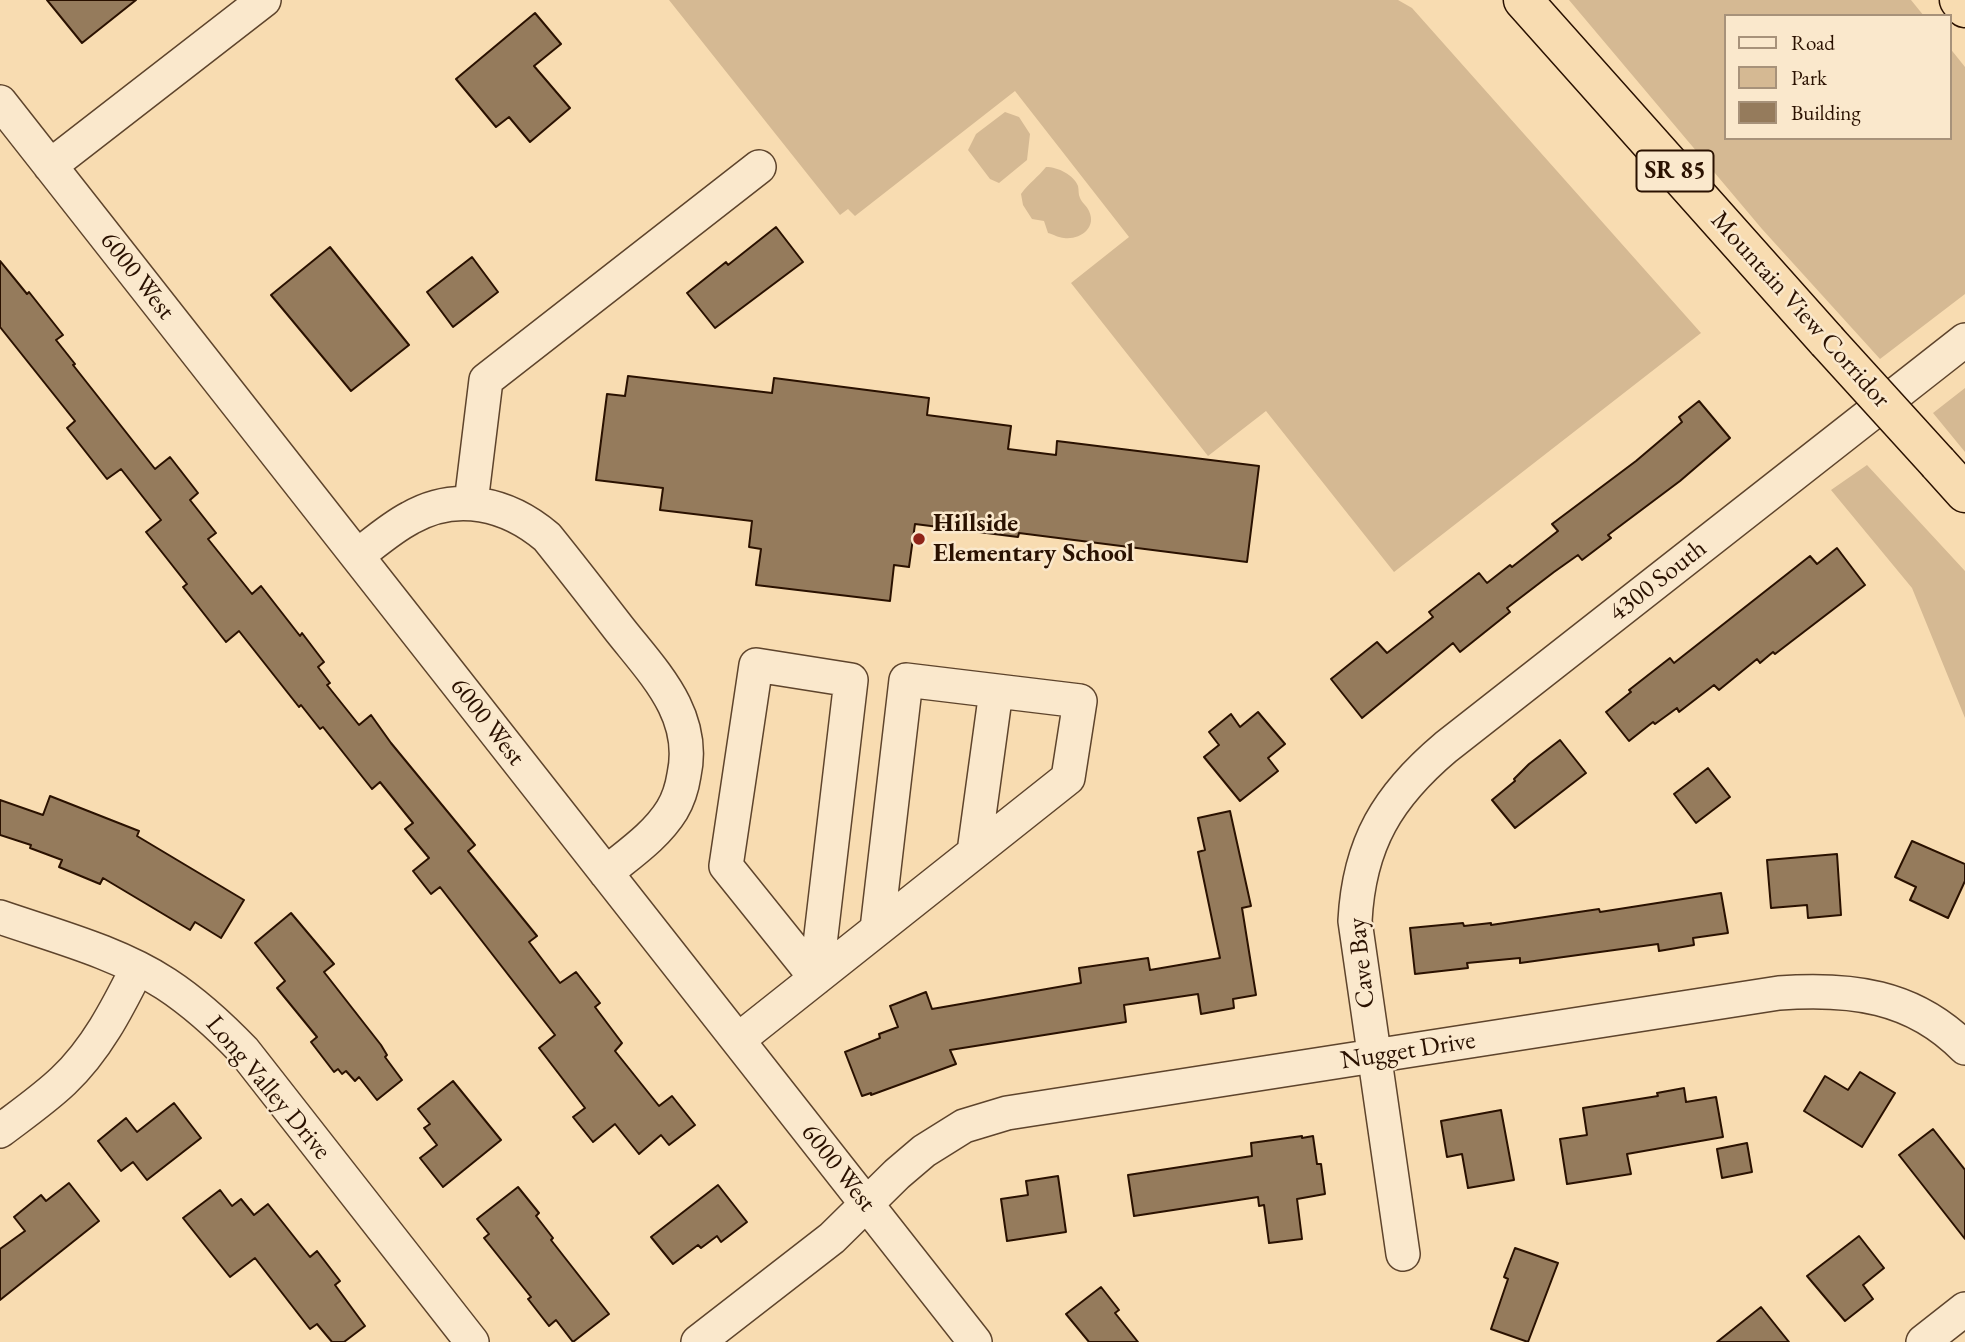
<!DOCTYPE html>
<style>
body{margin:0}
#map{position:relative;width:1965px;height:1342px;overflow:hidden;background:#f8dcb1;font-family:"EB Garamond",serif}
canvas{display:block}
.legend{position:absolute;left:1724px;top:14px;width:228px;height:126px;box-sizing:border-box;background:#fae8cc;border:2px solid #a7927a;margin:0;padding:9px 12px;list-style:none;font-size:21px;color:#2a1100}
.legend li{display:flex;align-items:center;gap:14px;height:35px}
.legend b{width:35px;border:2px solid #a7927a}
</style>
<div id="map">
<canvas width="1965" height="1342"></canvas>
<ul class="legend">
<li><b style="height:9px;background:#fae8cc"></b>Road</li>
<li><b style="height:19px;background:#d5b993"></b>Park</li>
<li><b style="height:19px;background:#957b5c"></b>Building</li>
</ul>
</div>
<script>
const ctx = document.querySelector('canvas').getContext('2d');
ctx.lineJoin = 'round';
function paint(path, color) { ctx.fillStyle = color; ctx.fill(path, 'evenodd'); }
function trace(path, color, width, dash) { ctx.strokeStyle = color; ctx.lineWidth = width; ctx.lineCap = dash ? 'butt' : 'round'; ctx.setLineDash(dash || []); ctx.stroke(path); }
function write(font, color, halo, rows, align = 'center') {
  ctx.font = font + ' "EB Garamond",serif'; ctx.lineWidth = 5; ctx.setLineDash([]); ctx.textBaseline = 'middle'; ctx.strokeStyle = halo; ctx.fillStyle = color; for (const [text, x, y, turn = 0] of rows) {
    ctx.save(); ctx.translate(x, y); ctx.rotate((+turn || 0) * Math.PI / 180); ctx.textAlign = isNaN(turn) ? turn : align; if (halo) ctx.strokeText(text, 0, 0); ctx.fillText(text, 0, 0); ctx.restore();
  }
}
const green = new Path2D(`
 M 669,0 L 1398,0 L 1412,8 L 1701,333 L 1394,572 L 1266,411 L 1208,456 L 1071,283 L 1129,237 L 1015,91 L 855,216 L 848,209 L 840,215 Z
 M 1569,0 L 1911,0 L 1924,16 L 1725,16 L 1725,138 L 1949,138 L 1949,47 L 1965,67 L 1965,294 L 1880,359 L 1762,229 Z
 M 1005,112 L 1019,117 L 1030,134 L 1027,160 L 999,183 L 990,179 L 968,150 L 976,134 Z
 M 1046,167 C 1058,167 1074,175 1078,186 C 1079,190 1078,194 1080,198 C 1082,203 1087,206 1089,211 C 1097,228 1080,240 1064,238 C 1059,238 1053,234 1048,233 L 1044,221 L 1032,219 L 1023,205 L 1021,194 C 1029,183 1038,177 1046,167 Z
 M 1965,388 L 1965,452 L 1933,413 Z
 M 1867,465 L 1965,571 L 1965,718 L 1912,588 L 1831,490 Z`);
const building = new Path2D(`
 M 47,0 L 136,0 L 82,43 Z
 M 535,13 L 561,44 L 534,66 L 570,108 L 530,142 L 509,117 L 496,127 L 456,79 Z
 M 776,227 L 803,262 L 715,328 L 687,293 L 726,262 L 728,265 Z
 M 330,247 L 409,345 L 351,391 L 271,295 Z
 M 472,257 L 498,292 L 453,327 L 427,292 Z
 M 0,261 L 27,294 L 29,292 L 63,335 L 56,340 L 75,364 L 73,365 L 155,469 L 170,457 L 198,493 L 190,500 L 216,533 L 208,539 L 252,594 L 261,586 L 300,636 L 302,633 L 324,662 L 318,667 L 330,683 L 327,685 L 359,725 L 371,715 L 391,743 L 475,845 L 468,851 L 537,936 L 529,942 L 560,983 L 576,972 L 600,1003 L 595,1007 L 622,1043 L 615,1051 L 659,1106 L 672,1096 L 695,1125 L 669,1145 L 661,1135 L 639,1154 L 615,1124 L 593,1142 L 573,1117 L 585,1108 L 539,1048 L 555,1035 L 440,887 L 431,894 L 413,871 L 429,858 L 405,829 L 413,823 L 380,782 L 372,789 L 323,727 L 320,729 L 301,705 L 299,707 L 239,631 L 226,642 L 183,587 L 187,584 L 146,532 L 161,520 L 121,469 L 107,479 L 67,428 L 75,421 L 0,327 Z
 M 628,376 L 772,393 L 774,378 L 929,398 L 927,415 L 1011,426 L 1008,449 L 1056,455 L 1057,441 L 1259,466 L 1247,562 L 1019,533 L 1018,537 L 915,524 L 909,567 L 894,565 L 890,601 L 756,585 L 761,549 L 749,547 L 752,521 L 660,510 L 663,488 L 596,480 L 607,394 L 625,396 Z
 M 1699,401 L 1730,438 L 1680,481 L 1608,535 L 1611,538 L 1582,560 L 1578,555 L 1554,572 L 1507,608 L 1510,612 L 1460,652 L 1453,643 L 1362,718 L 1331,679 L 1377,642 L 1387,653 L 1433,617 L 1429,612 L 1479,573 L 1487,583 L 1510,565 L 1512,567 L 1558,531 L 1552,524 L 1636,461 L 1682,422 L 1679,417 Z
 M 1837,548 L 1865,585 L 1775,654 L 1773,652 L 1760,663 L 1757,659 L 1719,690 L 1714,685 L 1679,712 L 1677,708 L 1655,724 L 1653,722 L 1629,741 L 1606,712 L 1631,692 L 1629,690 L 1670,658 L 1674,663 L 1810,556 L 1817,564 Z
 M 1258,712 L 1285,744 L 1268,758 L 1278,771 L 1240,801 L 1204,757 L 1219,745 L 1209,732 L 1231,714 L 1240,727 Z
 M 1560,740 L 1586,773 L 1515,828 L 1492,800 L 1515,781 L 1514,779 L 1529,764 Z
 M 1708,768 L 1730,797 L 1696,823 L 1674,794 Z
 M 50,796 L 139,831 L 137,836 L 244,900 L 221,938 L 195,922 L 190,930 L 103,878 L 100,884 L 59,867 L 62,860 L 30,848 L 31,845 L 0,835 L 0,800 L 43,815 Z
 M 1230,811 L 1251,906 L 1242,908 L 1256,995 L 1233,999 L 1234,1008 L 1201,1014 L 1198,994 L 1124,1005 L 1126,1022 L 950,1050 L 956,1064 L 871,1095 L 871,1093 L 862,1096 L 845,1052 L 880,1038 L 879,1034 L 898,1027 L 890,1006 L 926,992 L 932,1009 L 1081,983 L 1079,968 L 1148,958 L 1150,970 L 1220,958 L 1198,852 L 1205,850 L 1198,818 Z
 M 1912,841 L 1965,864 L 1965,881 L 1948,918 L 1910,900 L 1916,887 L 1895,877 Z
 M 1837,854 L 1841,915 L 1808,918 L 1807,905 L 1771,908 L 1767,860 Z
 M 1721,893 L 1728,933 L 1693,938 L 1694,945 L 1659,951 L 1658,944 L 1520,963 L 1520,958 L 1467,963 L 1468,968 L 1415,974 L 1410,928 L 1463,923 L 1464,926 L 1491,923 L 1491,925 L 1599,909 L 1600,912 Z
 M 291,913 L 334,964 L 324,972 L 381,1045 L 387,1055 L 385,1057 L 402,1080 L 377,1100 L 359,1077 L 355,1081 L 346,1071 L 342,1074 L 338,1069 L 334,1072 L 311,1042 L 317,1037 L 277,988 L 285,981 L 255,943 Z
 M 1860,1072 L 1895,1093 L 1862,1147 L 1804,1111 L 1825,1076 L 1848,1090 Z
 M 453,1081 L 501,1140 L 443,1187 L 420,1158 L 437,1145 L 424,1128 L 430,1124 L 418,1109 Z
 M 1684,1088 L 1686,1102 L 1716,1097 L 1723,1137 L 1627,1154 L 1631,1174 L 1567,1184 L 1560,1139 L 1587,1135 L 1583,1108 L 1658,1096 L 1657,1093 Z
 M 174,1103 L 201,1138 L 147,1180 L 133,1162 L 121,1171 L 98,1141 L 126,1118 L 137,1132 Z
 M 1501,1110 L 1514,1180 L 1468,1188 L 1462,1154 L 1447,1157 L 1441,1121 Z
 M 1933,1129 L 1965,1170 L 1965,1239 L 1899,1155 Z
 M 1302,1136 L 1302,1138 L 1313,1136 L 1317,1164 L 1321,1164 L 1325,1194 L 1297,1199 L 1302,1239 L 1269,1243 L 1264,1205 L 1259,1206 L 1258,1197 L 1134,1216 L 1128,1175 L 1252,1156 L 1251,1143 Z
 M 1747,1143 L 1752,1172 L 1722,1178 L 1717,1149 Z
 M 1058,1176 L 1066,1232 L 1007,1241 L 1001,1199 L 1028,1195 L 1026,1181 Z
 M 69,1183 L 99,1221 L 0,1300 L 0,1249 L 25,1231 L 14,1217 L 41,1195 L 46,1201 Z
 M 718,1185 L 747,1222 L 721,1242 L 717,1236 L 701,1248 L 698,1245 L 673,1264 L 651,1237 Z
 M 518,1187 L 539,1213 L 536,1216 L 553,1238 L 551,1240 L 609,1314 L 573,1342 L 556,1320 L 549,1326 L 528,1299 L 531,1297 L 484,1238 L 489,1234 L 477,1219 Z
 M 220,1190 L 232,1206 L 241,1199 L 254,1215 L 268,1204 L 310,1257 L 317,1251 L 340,1281 L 335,1285 L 365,1326 L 344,1342 L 332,1342 L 317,1324 L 310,1329 L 255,1258 L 230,1277 L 183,1218 Z
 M 1859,1236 L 1884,1268 L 1863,1285 L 1873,1299 L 1845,1321 L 1807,1276 Z
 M 1515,1248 L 1558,1263 L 1528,1342 L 1491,1329 L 1508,1279 L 1504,1277 Z
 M 1101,1287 L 1119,1310 L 1115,1313 L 1138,1342 L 1089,1342 L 1066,1314 Z
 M 1761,1307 L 1789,1342 L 1717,1342 Z`);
const minor = new Path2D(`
 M 0,102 L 975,1342
 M 50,166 L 264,0
 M 471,503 L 486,380 L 759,167
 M 357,556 C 374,543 391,528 410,518 C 457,491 508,504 547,537 C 572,568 596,599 620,630 C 654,673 697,715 684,775 C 682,788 678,800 672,810 C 656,836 629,854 606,873
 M 756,665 L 851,680 L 816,978 L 726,866 Z
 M 974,852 L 996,691
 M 0,917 C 55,936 117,952 166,984 C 195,1003 220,1026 244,1051 L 472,1342
 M 738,1040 L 1068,778 L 1080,701 L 906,680 L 877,929
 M 0,1131 C 21,1115 44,1099 63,1081 C 96,1050 117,1009 137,969
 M 1403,1254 L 1355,921 C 1359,843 1388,796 1446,747 L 1965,340
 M 698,1342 L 832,1238 L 897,1174 L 924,1151 L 964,1126 L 1007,1113 L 1779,993 C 1850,988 1913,995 1965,1048
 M 1923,1342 L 1965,1309`);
const highway = new Path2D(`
 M 1523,0 L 1827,341
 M 1959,0 L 1965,8
 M 1938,463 L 1965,493`);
const highwayBridge = new Path2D(`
 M 1827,341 L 1938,463`);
const markers = [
 [919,539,7,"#8f2418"]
];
const shields = [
 [1675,171,77]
];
const shieldNames = [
 ["SR 85",1675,171]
];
const streetNames = [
 ["6000 West",137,276,52],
 ["Mountain View Corridor",1800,310,48],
 ["4300 South",1658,581,-38],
 ["6000 West",487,722,52],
 ["Cave Bay",1362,963,-96],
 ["Nugget Drive",1408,1051,-9],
 ["Long Valley Drive",268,1088,50],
 ["6000 West",838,1168,52]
];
const poiNames = [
 ["Hillside",933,524],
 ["Elementary School",933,554]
];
paint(green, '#d5b993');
paint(building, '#957b5c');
trace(building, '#2a1100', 2);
trace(minor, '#5e442c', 36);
trace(highway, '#2a1100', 41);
trace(minor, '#fae8cc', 33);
trace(highway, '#f8dcb1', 38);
trace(highwayBridge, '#2a1100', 41, []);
trace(highwayBridge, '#f8dcb1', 38);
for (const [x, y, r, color] of markers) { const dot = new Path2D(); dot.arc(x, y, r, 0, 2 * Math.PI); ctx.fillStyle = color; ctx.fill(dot); trace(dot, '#fae8cc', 2.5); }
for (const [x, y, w] of shields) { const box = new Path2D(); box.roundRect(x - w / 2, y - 20.5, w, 41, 5); ctx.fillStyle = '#fae8cc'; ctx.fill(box); trace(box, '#2a1100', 2); }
write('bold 24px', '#2a1100', null, shieldNames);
write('26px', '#2a1100', '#fae8cc', streetNames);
write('bold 26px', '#2a1100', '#fae8cc', poiNames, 'left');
</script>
